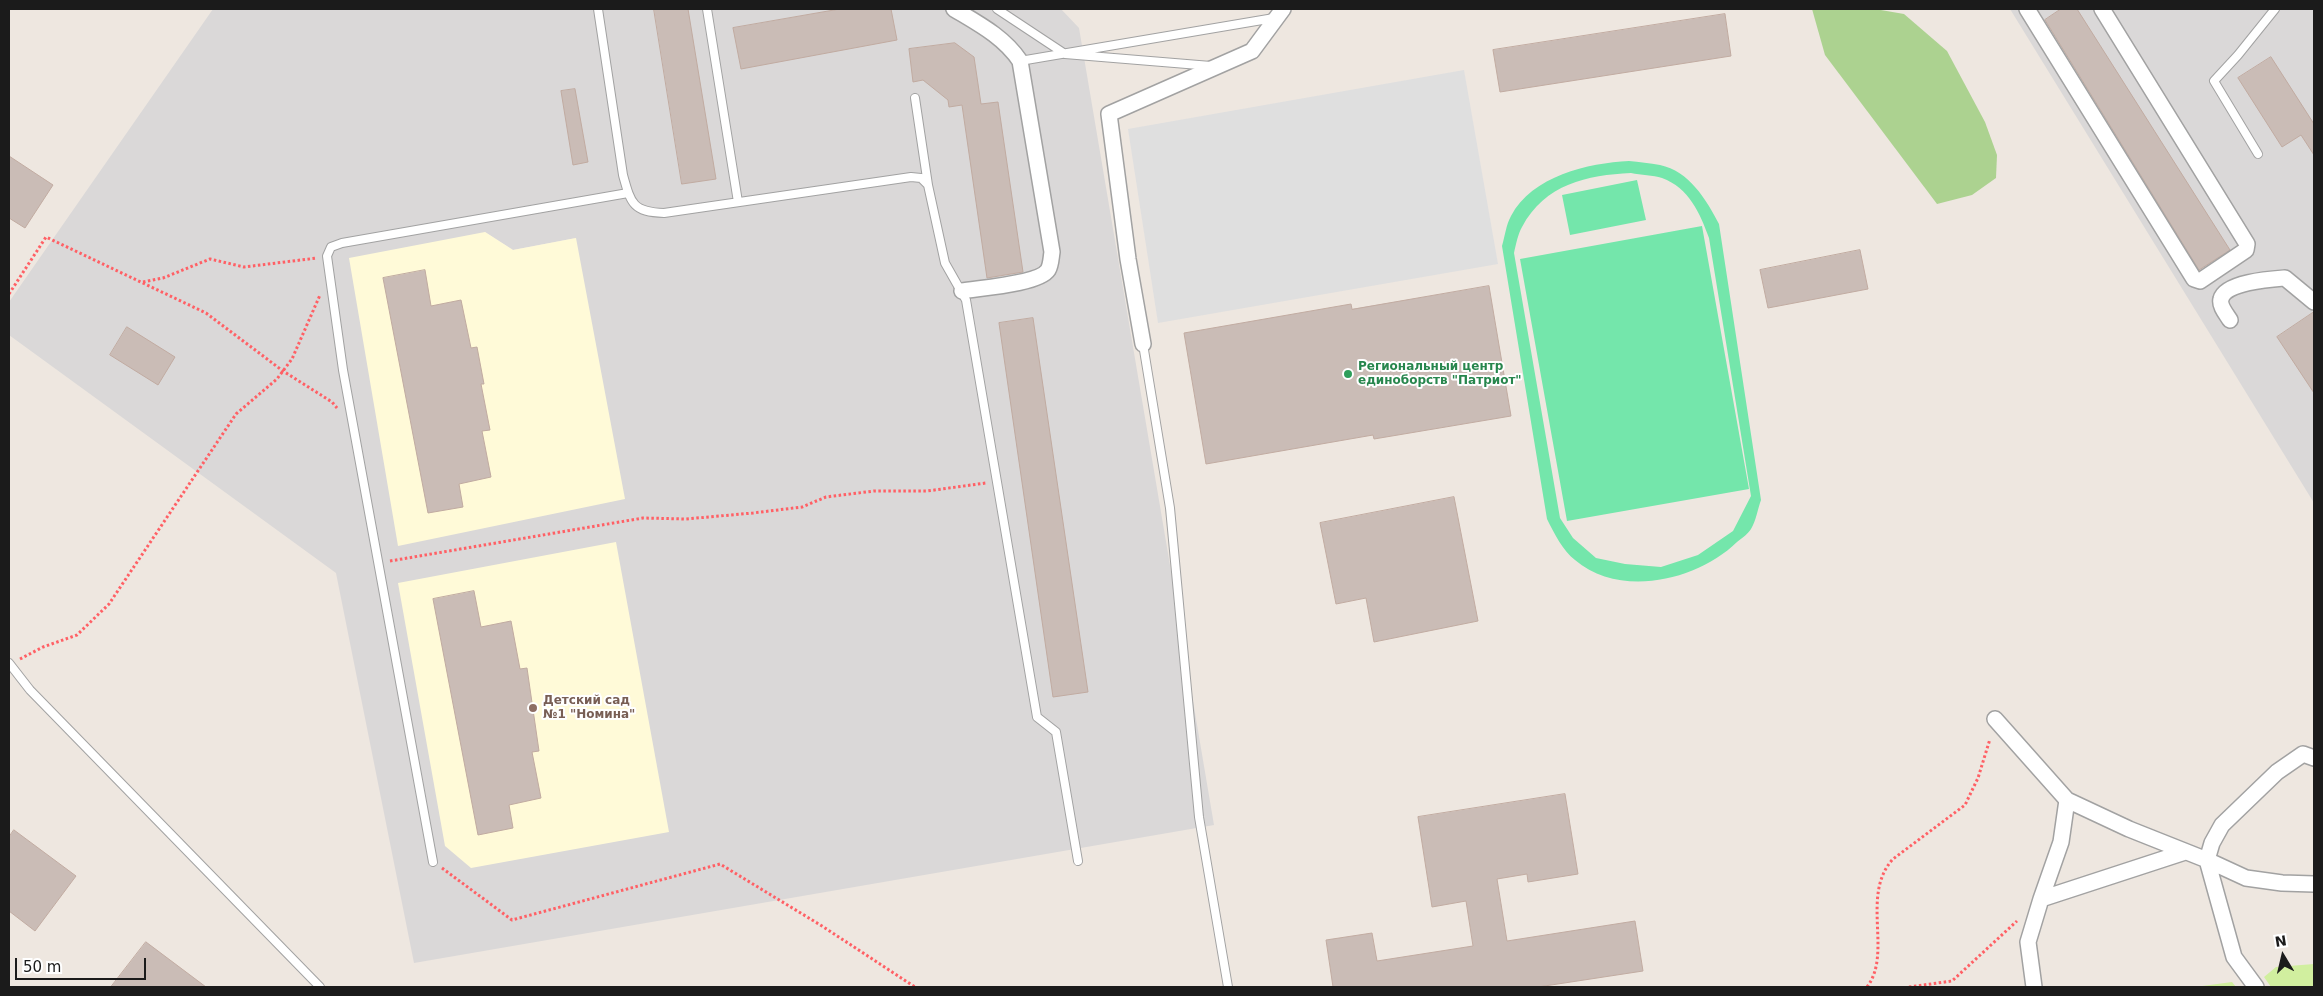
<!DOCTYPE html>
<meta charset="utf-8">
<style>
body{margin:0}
#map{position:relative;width:2323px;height:996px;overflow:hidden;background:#eee7e0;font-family:"DejaVu Sans",sans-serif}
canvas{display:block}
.frame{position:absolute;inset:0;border:10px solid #1b1b1b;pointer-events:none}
.north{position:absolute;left:2258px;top:931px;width:50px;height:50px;-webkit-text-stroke:4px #fff;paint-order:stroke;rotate:351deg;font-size:14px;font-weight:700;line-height:20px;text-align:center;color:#1b1b1b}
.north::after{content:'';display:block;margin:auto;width:18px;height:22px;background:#1b1b1b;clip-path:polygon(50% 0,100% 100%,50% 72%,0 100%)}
.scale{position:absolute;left:15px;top:958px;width:131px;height:22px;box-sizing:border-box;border:2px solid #1b1b1b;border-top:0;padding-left:6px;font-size:15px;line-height:18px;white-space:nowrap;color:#1b1b1b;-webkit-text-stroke:4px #fff;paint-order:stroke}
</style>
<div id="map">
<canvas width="2323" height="996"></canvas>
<div class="frame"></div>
<div class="north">N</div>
<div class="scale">50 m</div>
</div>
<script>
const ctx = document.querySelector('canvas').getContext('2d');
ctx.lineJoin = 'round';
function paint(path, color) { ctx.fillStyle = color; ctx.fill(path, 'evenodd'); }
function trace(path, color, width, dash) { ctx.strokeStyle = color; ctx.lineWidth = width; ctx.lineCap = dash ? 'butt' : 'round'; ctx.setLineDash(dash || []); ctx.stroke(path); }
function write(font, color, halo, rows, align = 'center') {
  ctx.font = font + ' "DejaVu Sans",sans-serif'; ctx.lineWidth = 4; ctx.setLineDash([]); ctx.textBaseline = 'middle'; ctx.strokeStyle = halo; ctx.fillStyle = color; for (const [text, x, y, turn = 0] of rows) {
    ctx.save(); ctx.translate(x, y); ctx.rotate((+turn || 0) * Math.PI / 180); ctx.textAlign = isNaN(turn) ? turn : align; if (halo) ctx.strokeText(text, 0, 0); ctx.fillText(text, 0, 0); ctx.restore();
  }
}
const residential = new Path2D(`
 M 213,9 L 1061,9 L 1079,28 L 1214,825 L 414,963 L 336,573 L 9,335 L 9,302 ZM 485,232 L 513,250 L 576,238 L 399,545 Z
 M 2010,9 L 2314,9 L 2314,503 Z`);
const education = new Path2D(`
 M 485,232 L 513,250 L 576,238 L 625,499 L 398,546 L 349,258 Z
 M 616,542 L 669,832 L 471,868 L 445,846 L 398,583 Z`);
const grass = new Path2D(`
 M 2314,964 L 2314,987 L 2271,987 L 2264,977 L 2276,967 Z
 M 2232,982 L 2236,987 L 2195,987 Z`);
const forest = new Path2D(`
 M 1812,9 L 1875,9 L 1904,14 L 1947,51 L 1985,122 L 1997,155 L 1996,178 L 1972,195 L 1937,204 L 1825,55 Z`);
const pitch = new Path2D(`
 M 1629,161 C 1639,162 1650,163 1660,165 C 1689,171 1706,199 1719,224 L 1761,500 C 1758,508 1756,521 1751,529 C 1748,534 1742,538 1737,542 C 1698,580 1621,599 1575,560 C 1563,551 1554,533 1547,519 L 1502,246 C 1505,236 1506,225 1511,216 C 1532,176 1588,163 1629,161 ZM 1631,173 C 1641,175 1653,175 1662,178 C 1689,188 1700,213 1709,238 L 1751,496 L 1733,531 L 1698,555 L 1661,567 L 1625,564 L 1596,558 L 1573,538 L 1560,518 L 1514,253 C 1516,244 1518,234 1522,227 C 1545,184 1587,175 1631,173 Z
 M 1637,180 L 1646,220 L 1570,235 L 1562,195 Z
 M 1702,226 L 1749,489 L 1567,521 L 1520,259 Z`);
const parking = new Path2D(`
 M 1464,70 L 1498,264 L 1158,323 L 1128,129 Z`);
const building = new Path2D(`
 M 654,9 L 688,9 L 716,179 L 682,184 Z
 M 840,9 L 891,9 L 897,40 L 741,69 L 733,28 Z
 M 2061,9 L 2077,9 L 2230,250 L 2199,270 L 2045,20 Z
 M 1725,14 L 1731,56 L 1500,92 L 1493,50 Z
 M 955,43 L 974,57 L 981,104 L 998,102 L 1023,272 L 987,278 L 962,105 L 949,107 L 948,100 L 923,80 L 913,82 L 909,49 Z
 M 2271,57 L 2314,124 L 2314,155 L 2301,135 L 2282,147 L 2238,78 Z
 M 575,89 L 588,162 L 573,165 L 561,91 Z
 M 9,156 L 53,185 L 25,228 L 9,218 Z
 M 1860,250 L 1868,289 L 1768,308 L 1760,270 Z
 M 425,270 L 431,306 L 461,300 L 471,348 L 477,347 L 484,384 L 481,384 L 490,430 L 482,431 L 491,477 L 459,484 L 463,507 L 428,513 L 383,278 Z
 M 1489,286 L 1511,416 L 1374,439 L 1373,435 L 1206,464 L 1184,333 L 1351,304 L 1352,309 Z
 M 2314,312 L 2314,393 L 2277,337 Z
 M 1033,318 L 1088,692 L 1053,697 L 999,323 Z
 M 127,327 L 175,357 L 158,385 L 110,355 Z
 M 1454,497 L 1478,621 L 1374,642 L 1366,598 L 1336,604 L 1320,523 Z
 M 474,591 L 481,627 L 511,621 L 520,669 L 527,668 L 539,751 L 532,752 L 541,798 L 509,805 L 513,828 L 478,835 L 433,599 Z
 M 1565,794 L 1578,874 L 1528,882 L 1527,874 L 1497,879 L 1507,941 L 1635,921 L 1643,971 L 1538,987 L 1333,987 L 1326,940 L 1372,933 L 1377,961 L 1473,946 L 1466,901 L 1432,907 L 1418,817 Z
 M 14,830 L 76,876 L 35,931 L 9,911 L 9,837 Z
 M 146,942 L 206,987 L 111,987 Z`);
const path = new Path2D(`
 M 143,282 L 163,278 L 210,259 L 244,267 L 317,258
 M 9,294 L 46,237 L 206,313 L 283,371 L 332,402 L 337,408
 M 390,561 L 643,518 L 686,519 L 753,513 L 802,507 L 826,497 L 874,491 L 927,491 L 986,483
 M 20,659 L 43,647 L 77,635 L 109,604 L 236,414 L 277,379 L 292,359 L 320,295
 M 442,868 L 512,920 L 720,864 L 822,926 L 915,987
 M 1867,987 C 1893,953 1860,895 1893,859 L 1965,805 L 1978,778 L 1990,739
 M 1909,987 L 1952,981 L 2017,921`);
const lane = new Path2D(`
 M 598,9 L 623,175 C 631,204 633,212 664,213 L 911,177 L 921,178 L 928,185 L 945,263 L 966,300 L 1037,717 L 1056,732 L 1078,861
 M 707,9 L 738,202
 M 997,9 L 1065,54 L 1211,66
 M 1020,61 L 1274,18
 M 915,98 L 928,185
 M 2258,154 L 2214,81 L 2238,55 L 2275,9
 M 1143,344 L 1170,508 L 1199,817 L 1228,987
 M 9,663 L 30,690 L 320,987
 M 433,862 L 343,370 L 327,256 L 331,247 L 342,243 L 628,193`);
const street = new Path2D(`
 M 954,9 C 979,24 1004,37 1020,61 L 1052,252 C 1051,258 1051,265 1048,270 C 1039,284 979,288 962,291
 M 2027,9 L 2194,279 L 2200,281 L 2246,250 L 2247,244 L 2102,9
 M 2230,320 C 2227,315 2219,306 2221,299 C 2225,282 2272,279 2285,278 L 2314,302
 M 1143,344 L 1128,259 L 1109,114 L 1252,51 L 1283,9
 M 1995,719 L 2067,800 L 2129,829 L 2207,860 L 2234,957 L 2256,987
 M 2314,758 L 2303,754 L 2277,772 L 2222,825 L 2212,843 L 2207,860 L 2246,878 L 2282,883 L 2314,884
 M 2041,899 L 2061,842 L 2067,800
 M 2034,987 L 2028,942 L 2041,899 L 2185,852`);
const markers = [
 [1348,374,5,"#2e9e5b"],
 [533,708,5,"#8d6e63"]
];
const leisureNames = [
 ["Региональный центр",1358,367],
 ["единоборств \"Патриот\"",1358,381]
];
const educationNames = [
 ["Детский сад",543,701],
 ["№1 \"Номина\"",543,715]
];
paint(residential, '#dad8d8');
paint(education, '#fffad8');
paint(grass, '#d1ef9f');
paint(forest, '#acd290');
paint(pitch, '#74e6ab');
paint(parking, '#dfdfdf');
paint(building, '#cabcb6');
trace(building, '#c1aba1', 1);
trace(lane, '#a2a2a2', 10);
trace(street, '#a2a2a2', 18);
trace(path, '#ff6065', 3, [2.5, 2.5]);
trace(lane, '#fff', 8);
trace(street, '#fff', 15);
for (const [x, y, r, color] of markers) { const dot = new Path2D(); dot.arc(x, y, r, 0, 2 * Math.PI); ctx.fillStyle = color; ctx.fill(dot); trace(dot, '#fff', 2); }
write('bold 12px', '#27864d', '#fff', leisureNames, 'left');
write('bold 12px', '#785e54', '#fff', educationNames, 'left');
</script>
